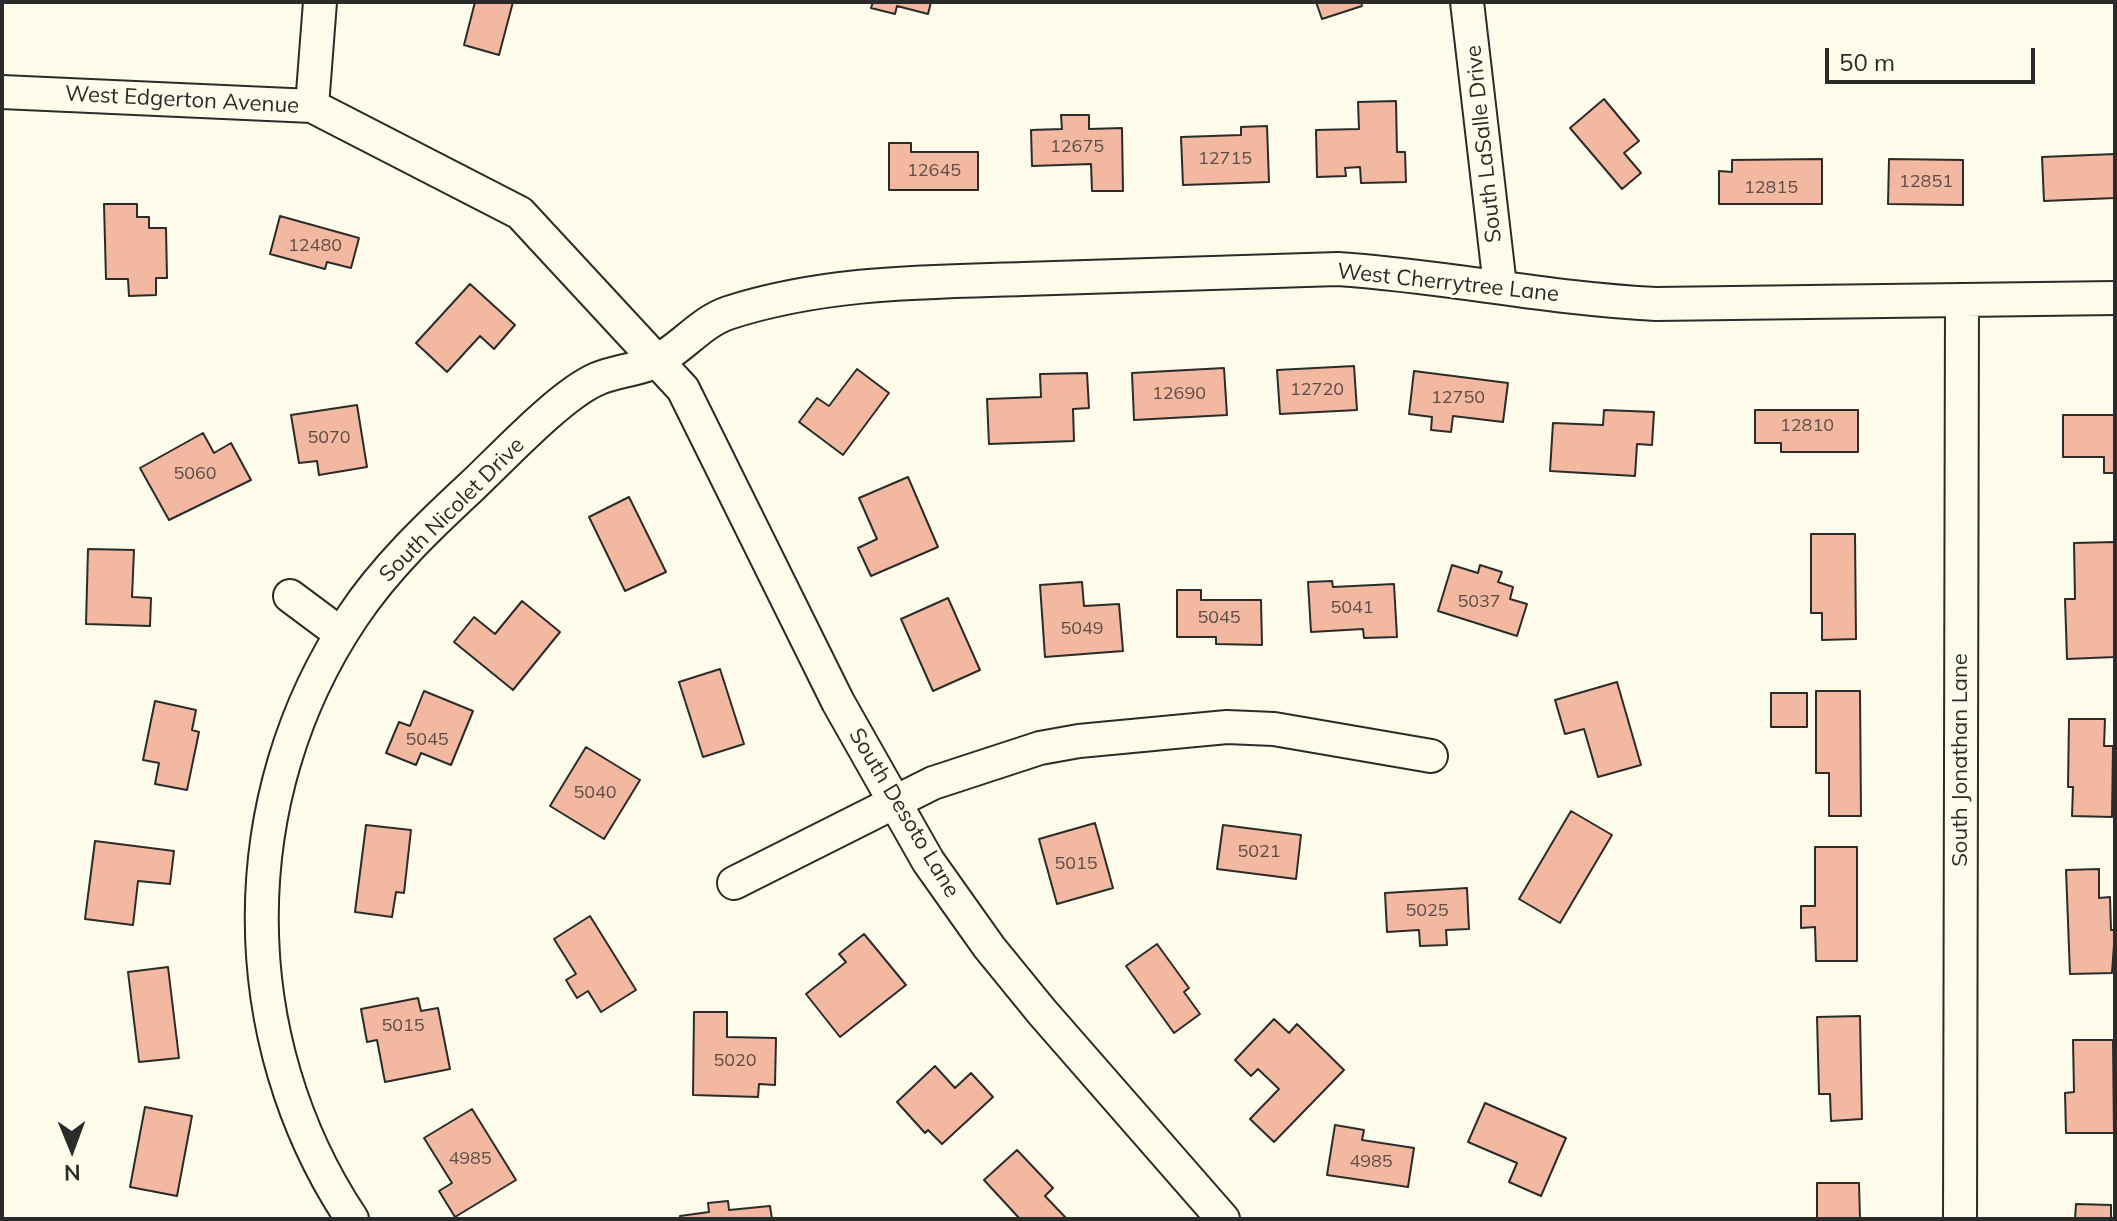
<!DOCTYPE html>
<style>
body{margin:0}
#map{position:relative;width:2117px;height:1221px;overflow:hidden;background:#fdfbea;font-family:Mulish,sans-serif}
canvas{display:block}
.frame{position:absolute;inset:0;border:4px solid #2b2b2b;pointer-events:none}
.north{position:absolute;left:32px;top:1109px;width:80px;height:80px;-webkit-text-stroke:6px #fdfbea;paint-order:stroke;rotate:179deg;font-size:22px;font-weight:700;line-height:32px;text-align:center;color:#2b2b2b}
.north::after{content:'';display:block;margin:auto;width:28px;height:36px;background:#2b2b2b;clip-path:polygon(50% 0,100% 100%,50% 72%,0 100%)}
.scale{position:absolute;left:1825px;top:48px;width:210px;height:36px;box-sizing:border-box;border:4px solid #2b2b2b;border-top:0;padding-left:10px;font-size:24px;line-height:28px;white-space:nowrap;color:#2b2b2b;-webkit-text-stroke:6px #fdfbea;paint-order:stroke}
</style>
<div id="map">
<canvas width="2117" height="1221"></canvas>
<div class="frame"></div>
<div class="north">N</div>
<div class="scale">50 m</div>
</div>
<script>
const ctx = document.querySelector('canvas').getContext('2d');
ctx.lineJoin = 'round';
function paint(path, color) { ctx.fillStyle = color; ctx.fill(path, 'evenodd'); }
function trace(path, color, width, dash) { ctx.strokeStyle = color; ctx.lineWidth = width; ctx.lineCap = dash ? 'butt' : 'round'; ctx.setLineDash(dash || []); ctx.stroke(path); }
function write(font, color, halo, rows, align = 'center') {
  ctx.font = font + ' Mulish,sans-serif'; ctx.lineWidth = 6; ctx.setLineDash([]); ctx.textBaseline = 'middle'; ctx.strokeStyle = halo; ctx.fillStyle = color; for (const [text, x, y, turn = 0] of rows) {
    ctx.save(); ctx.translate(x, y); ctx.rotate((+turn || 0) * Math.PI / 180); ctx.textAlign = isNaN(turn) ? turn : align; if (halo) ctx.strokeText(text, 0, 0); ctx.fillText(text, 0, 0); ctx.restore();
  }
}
const building = new Path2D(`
 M 475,2 L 513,2 L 499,55 L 464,45 Z
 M 873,2 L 931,2 L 928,14 L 897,6 L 895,14 L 871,8 Z
 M 1316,2 L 1361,2 L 1362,6 L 1322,19 Z
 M 1604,99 L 1639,141 L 1624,153 L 1641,173 L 1622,189 L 1570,128 Z
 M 1396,101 L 1397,152 L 1405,152 L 1406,182 L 1361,183 L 1360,167 L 1345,168 L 1346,176 L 1317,177 L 1316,130 L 1359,129 L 1358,102 Z
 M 1061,115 L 1089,115 L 1089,129 L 1122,128 L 1123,191 L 1092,191 L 1091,164 L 1032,166 L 1031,130 L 1062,129 Z
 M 1267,126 L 1269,182 L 1183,185 L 1181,137 L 1241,135 L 1241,127 Z
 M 889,143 L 911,143 L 911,152 L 978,152 L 978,190 L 889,190 Z
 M 2115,154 L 2115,198 L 2044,201 L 2042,157 Z
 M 1822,159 L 1822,204 L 1719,204 L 1719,171 L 1732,172 L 1732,160 Z
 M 1889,159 L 1963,160 L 1963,205 L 1888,204 Z
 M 104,204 L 137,204 L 137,217 L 149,217 L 149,228 L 166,228 L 167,278 L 156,278 L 156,295 L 129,296 L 128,279 L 106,279 Z
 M 280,216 L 359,238 L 351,268 L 327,262 L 325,269 L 270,254 Z
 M 470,284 L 515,325 L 494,349 L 480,336 L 447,372 L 416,343 Z
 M 1354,366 L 1357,410 L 1280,414 L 1277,370 Z
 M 1224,368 L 1227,415 L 1134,420 L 1132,373 Z
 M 857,369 L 889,393 L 843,455 L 799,422 L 817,398 L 829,406 Z
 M 1414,371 L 1508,383 L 1503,422 L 1453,416 L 1451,432 L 1431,430 L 1432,417 L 1409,414 Z
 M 1087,373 L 1089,408 L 1073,409 L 1074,441 L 989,444 L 987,399 L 1041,397 L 1040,374 Z
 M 357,405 L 367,467 L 319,475 L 317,461 L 299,463 L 291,415 Z
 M 1604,410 L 1654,412 L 1652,445 L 1637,444 L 1635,476 L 1550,471 L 1553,423 L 1603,425 Z
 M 1755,410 L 1858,410 L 1858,452 L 1781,452 L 1781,443 L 1755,443 Z
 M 2063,415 L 2115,415 L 2115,473 L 2104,473 L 2104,457 L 2063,457 Z
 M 203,433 L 214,453 L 231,443 L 251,480 L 169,520 L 140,468 Z
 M 908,477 L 938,547 L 871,576 L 858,548 L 877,539 L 859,498 Z
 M 629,497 L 666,572 L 625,591 L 589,517 Z
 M 1811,534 L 1855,534 L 1856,639 L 1822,640 L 1822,613 L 1811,613 Z
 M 2115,542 L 2115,657 L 2067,659 L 2065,599 L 2075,599 L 2074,543 Z
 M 88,549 L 134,550 L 132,597 L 151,598 L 150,626 L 86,624 Z
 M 1452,565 L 1478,573 L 1480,565 L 1502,572 L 1498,582 L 1513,587 L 1510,599 L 1527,604 L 1517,636 L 1438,611 Z
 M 1332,581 L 1333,587 L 1394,584 L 1397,637 L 1364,638 L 1363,629 L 1311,632 L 1308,582 Z
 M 1082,582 L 1084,606 L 1119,604 L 1123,651 L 1045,657 L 1040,585 Z
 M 1177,590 L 1201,590 L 1201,600 L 1261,600 L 1262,645 L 1216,644 L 1216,637 L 1177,637 Z
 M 948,598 L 980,670 L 933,691 L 901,619 Z
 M 522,601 L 560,632 L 513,690 L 454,642 L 474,617 L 495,634 Z
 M 720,669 L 744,744 L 703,757 L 679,682 Z
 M 1617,682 L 1641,765 L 1598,777 L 1584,729 L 1565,734 L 1555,700 Z
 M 424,691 L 473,711 L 451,765 L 421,753 L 416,765 L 386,753 L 399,722 L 410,726 Z
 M 1816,691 L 1860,691 L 1861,816 L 1829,816 L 1829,773 L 1816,773 Z
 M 1771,693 L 1807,693 L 1807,727 L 1771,727 Z
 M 155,701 L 196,710 L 192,730 L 199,732 L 187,790 L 155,784 L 159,763 L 143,760 Z
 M 2069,719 L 2105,719 L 2104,746 L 2113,746 L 2112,817 L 2072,816 L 2073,787 L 2068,787 Z
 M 586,747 L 640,780 L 604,839 L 550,806 Z
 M 1571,811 L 1612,835 L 1560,923 L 1519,899 Z
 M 1095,823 L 1113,888 L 1057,904 L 1039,839 Z
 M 366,825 L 411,830 L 404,893 L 396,892 L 392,917 L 355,912 Z
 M 1223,825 L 1301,835 L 1296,879 L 1217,869 Z
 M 95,841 L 174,851 L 170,884 L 138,881 L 133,925 L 85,919 Z
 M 1815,847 L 1857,847 L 1857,961 L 1816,961 L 1815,927 L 1801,928 L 1801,906 L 1815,906 Z
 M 2099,869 L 2099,898 L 2110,897 L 2111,930 L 2115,930 L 2112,973 L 2070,974 L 2066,870 Z
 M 1467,888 L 1469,929 L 1446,930 L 1447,945 L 1420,946 L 1419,930 L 1387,932 L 1385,893 Z
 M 590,916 L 636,990 L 601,1012 L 588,991 L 577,998 L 566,980 L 576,974 L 554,939 Z
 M 864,934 L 906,985 L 840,1037 L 806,994 L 846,962 L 839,954 Z
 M 1157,944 L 1189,988 L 1184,992 L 1200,1014 L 1174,1033 L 1126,966 Z
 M 168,967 L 179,1058 L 139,1062 L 128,972 Z
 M 418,998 L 421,1011 L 438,1008 L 450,1069 L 385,1082 L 377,1040 L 367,1042 L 361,1009 Z
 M 694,1012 L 727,1012 L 727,1037 L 776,1038 L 775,1085 L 759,1084 L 758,1097 L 693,1095 Z
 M 1860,1016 L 1862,1119 L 1831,1121 L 1830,1094 L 1819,1094 L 1817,1017 Z
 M 1274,1019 L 1289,1033 L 1297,1024 L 1344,1070 L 1274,1142 L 1250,1119 L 1279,1089 L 1258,1069 L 1251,1076 L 1235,1060 Z
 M 2073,1040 L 2113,1040 L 2114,1133 L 2066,1133 L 2065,1093 L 2074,1092 Z
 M 935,1066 L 955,1088 L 971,1073 L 993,1097 L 942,1144 L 928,1130 L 925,1133 L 897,1102 Z
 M 1485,1103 L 1566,1138 L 1541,1196 L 1509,1182 L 1517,1163 L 1468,1142 Z
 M 145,1107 L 192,1116 L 177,1196 L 130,1187 Z
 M 472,1109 L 516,1180 L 455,1217 L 439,1191 L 452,1183 L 424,1138 Z
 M 1335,1125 L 1364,1130 L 1362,1140 L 1414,1148 L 1408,1187 L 1327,1175 Z
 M 1017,1150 L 1053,1188 L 1045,1196 L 1067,1219 L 1020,1219 L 984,1180 Z
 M 1817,1183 L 1859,1183 L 1860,1219 L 1817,1219 Z
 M 728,1201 L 729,1210 L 770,1206 L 772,1219 L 680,1219 L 680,1216 L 709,1212 L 708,1203 Z
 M 2076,1204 L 2111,1205 L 2111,1219 L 2075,1219 Z`);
const minor = new Path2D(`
 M 1467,2 L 1500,286
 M 2,92 L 312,106 L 520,213 L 683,389 L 838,702 L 928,861 L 989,947 L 1042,1012 L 1223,1219
 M 312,106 L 320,2
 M 290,596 L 341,634
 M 734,883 L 933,783 L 1040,748 L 1079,741 L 1227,727 L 1274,729 L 1431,756
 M 352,1219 C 232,1039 231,797 353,616 C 385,568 428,527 471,487 C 502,458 560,395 597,379 C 615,371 637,370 655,362 C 681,349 701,322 728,313 C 823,282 923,282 1023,279 C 1128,276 1233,272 1338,269 C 1445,276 1550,299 1656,304 L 2115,298
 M 1960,1219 L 1962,300`);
const numberNames = [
 ["12675",1077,147],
 ["12715",1225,159],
 ["12645",934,171],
 ["12851",1926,182],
 ["12815",1771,188],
 ["12480",315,246],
 ["12720",1317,390],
 ["12690",1179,394],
 ["12750",1458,398],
 ["12810",1807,426],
 ["5070",329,438],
 ["5060",195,474],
 ["5037",1479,602],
 ["5041",1352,608],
 ["5045",1219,618],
 ["5049",1082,629],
 ["5045",427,740],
 ["5040",595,793],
 ["5021",1259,852],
 ["5015",1076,864],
 ["5025",1427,911],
 ["5015",403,1026],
 ["5020",735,1061],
 ["4985",470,1159],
 ["4985",1371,1162]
];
const streetNames = [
 ["West Edgerton Avenue",182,100,3],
 ["South LaSalle Drive",1484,144,-96],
 ["West Cherrytree Lane",1448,283,6],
 ["South Nicolet Drive",452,510,-45],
 ["South Jonathan Lane",1960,760,-90],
 ["South Desoto Lane",904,813,59]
];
paint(building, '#f2b8a0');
trace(building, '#2b2b2b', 2);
trace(minor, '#2b2b2b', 36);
trace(minor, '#fdfbea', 32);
write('18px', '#5d4e48', null, numberNames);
write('22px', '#2b2b2b', '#fdfbea', streetNames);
</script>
